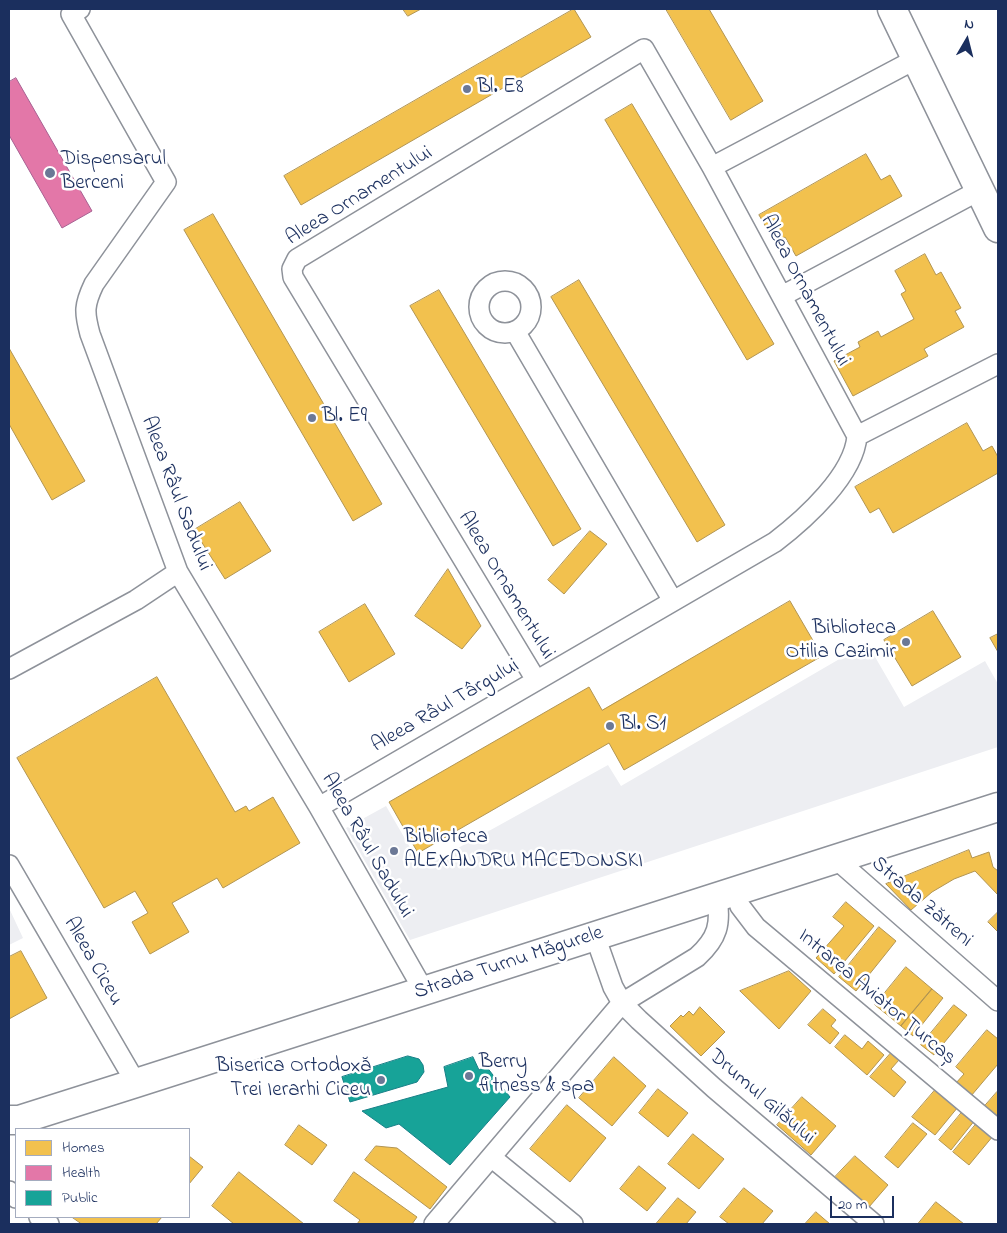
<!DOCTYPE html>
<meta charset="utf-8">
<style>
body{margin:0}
#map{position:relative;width:1007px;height:1233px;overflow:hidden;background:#fff;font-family:"Indie Flower",sans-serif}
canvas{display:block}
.frame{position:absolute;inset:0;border:10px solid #1b2f5e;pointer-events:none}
.legend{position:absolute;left:15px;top:1128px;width:175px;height:90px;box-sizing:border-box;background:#fff;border:1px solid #a4acbf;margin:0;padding:6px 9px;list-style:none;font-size:15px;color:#1b2f5e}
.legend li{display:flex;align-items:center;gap:10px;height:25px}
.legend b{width:25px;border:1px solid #a4acbf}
.north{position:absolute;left:942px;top:15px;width:50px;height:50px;-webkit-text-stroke:4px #fff;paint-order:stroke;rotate:8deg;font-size:14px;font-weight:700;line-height:20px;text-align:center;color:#1b2f5e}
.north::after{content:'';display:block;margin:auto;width:18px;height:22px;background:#1b2f5e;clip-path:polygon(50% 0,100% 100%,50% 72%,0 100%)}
.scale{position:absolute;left:830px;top:1196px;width:64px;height:22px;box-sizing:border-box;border:2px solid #1b2f5e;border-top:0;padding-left:6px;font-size:15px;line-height:18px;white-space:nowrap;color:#1b2f5e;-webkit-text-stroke:4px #fff;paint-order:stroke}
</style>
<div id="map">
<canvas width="1007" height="1233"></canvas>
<div class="frame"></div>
<ul class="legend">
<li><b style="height:14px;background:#f2c14e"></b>Homes</li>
<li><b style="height:14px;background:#e377a8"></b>Health</li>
<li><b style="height:14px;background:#17a398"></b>Public</li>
</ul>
<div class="north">N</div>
<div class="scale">20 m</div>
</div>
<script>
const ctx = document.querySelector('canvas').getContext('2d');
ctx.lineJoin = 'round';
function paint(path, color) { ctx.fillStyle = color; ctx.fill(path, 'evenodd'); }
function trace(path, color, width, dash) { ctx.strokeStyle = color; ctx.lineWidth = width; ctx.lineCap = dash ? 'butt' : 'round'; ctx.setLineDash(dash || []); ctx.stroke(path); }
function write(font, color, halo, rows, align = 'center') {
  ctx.font = font + ' "Indie Flower",sans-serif'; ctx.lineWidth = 5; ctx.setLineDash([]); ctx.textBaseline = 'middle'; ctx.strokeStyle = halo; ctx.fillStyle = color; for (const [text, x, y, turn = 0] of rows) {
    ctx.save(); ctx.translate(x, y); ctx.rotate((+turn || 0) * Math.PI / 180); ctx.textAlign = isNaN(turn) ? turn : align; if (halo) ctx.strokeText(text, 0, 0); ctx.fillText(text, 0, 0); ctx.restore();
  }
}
const green = new Path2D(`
 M 867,643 L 904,707 L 985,661 L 998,684 L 998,747 L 410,940 L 346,828 L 386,806 L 422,868 L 608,765 L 621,786 Z
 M 9,908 L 23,938 L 9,945 Z`);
const homes = new Path2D(`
 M 403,9 L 421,9 L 408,16 Z
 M 574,9 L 591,37 L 301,205 L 284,176 Z
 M 666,9 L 709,9 L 763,101 L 731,120 Z
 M 632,104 L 774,344 L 747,360 L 605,120 Z
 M 866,154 L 881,180 L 890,175 L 902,196 L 796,256 L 785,237 L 775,243 L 759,215 Z
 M 213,214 L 382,504 L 353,521 L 184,230 Z
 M 925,254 L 936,275 L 941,272 L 961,308 L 955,311 L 964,327 L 924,349 L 928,356 L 853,396 L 834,361 L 860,347 L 858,342 L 878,331 L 881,337 L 914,319 L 901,294 L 906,291 L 895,271 Z
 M 579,280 L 725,525 L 697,542 L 551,297 Z
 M 439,290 L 581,529 L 553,546 L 410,306 Z
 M 9,348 L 85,481 L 52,500 L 9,424 Z
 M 967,423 L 983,451 L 992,446 L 998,457 L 998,473 L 893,533 L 879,508 L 870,513 L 855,487 Z
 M 240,502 L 271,551 L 225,579 L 194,530 Z
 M 590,531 L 607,544 L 564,594 L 548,580 Z
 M 448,569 L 481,626 L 462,649 L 415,616 Z
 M 790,601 L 822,656 L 624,770 L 609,743 L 418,853 L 389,802 L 589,687 L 602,710 Z
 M 365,604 L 395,654 L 349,682 L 319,632 Z
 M 933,611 L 961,657 L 912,686 L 884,640 Z
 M 998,634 L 998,652 L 990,638 Z
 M 157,677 L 235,812 L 246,806 L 249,811 L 273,797 L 300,843 L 223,888 L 217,878 L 172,903 L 189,932 L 150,954 L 132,922 L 148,913 L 135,891 L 104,908 L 17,758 Z
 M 969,850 L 972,858 L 989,852 L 993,867 L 998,871 L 998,895 L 975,871 L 954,879 L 932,892 L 911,910 L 886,884 Z
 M 846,902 L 874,926 L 834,974 L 816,958 L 844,926 L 833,917 Z
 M 998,912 L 998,932 L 988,922 Z
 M 879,927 L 896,941 L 856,991 L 839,977 Z
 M 21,951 L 47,998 L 9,1019 L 9,957 Z
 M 906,967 L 932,989 L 901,1026 L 875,1005 Z
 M 789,971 L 811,991 L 779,1029 L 740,991 Z
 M 932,989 L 943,998 L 913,1036 L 901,1026 Z
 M 954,1005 L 967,1015 L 934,1055 L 921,1045 Z
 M 700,1007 L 725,1032 L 701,1056 L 670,1026 L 681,1015 L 683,1017 L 689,1011 L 693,1015 Z
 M 823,1009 L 836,1020 L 831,1026 L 839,1033 L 830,1044 L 808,1025 Z
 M 987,1030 L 998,1039 L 998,1064 L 971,1096 L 956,1083 L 964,1074 L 956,1067 Z
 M 845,1035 L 862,1049 L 868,1041 L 884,1055 L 867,1075 L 835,1047 Z
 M 891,1053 L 899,1060 L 891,1069 L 906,1082 L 894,1097 L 870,1077 Z
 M 614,1057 L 646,1086 L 612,1126 L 579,1098 Z
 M 658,1089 L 688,1113 L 668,1137 L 639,1113 Z
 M 936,1089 L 958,1107 L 935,1135 L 912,1117 Z
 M 997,1092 L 998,1093 L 998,1119 L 984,1107 Z
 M 802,1097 L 836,1126 L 811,1155 L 777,1125 Z
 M 567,1105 L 606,1138 L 570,1182 L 530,1149 Z
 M 963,1111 L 975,1120 L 951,1150 L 939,1140 Z
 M 913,1123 L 927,1134 L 898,1168 L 885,1157 Z
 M 977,1123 L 993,1136 L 969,1165 L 953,1152 Z
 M 299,1125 L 327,1145 L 312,1165 L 285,1145 Z
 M 693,1134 L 724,1159 L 699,1189 L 668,1164 Z
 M 376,1146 L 397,1148 L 447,1187 L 430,1209 L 365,1160 Z
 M 189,1156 L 203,1167 L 189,1184 Z
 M 855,1156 L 888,1185 L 869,1207 L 835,1177 Z
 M 639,1166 L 666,1188 L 647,1211 L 620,1189 Z
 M 239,1172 L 304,1224 L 234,1224 L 212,1206 Z
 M 354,1172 L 417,1217 L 412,1224 L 357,1224 L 360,1220 L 334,1201 Z
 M 744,1188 L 773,1211 L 762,1224 L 729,1224 L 720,1217 Z
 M 678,1198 L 696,1212 L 686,1224 L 656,1224 Z
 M 936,1202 L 964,1224 L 918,1224 Z
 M 816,1212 L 830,1224 L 805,1224 Z
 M 72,1217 L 162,1217 L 156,1224 L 82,1224 Z`);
const health = new Path2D(`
 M 16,78 L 92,211 L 62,228 L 9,135 L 9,82 Z`);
const public = new Path2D(`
 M 408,1056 L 419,1059 L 423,1065 L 424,1072 L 417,1082 L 350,1102 L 342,1077 Z
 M 473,1057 L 479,1070 L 486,1066 L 510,1097 L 450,1165 L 399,1124 L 386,1128 L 362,1111 L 448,1087 L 444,1067 Z`);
const street = new Path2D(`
 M 80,9 L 71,14 L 166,182 L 94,284 C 84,305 84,312 90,334 L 178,572 L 319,807 L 424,991
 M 712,167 L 916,59
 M479 307a26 26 0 1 1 52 0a26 26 0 1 1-52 0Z
 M 782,296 L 980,190
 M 515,331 L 673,601
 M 857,436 L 998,364
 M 9,669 L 136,600 L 178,572
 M 536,680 L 293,277 L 292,269 L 297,259 L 644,49 L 712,167 L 857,436
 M 319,807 L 775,542 C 805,519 854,475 857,436
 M 836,859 L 998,1001
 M 9,865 L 136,1083
 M 735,891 L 740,906 L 756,927 L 998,1130
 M 595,936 L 613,987 L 622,1003 L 639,1020 L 714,1088 L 874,1224
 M 491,1157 L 573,1224
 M 9,1191 L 16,1198
 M 39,1217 L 49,1224
 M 434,1224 L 622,1003 L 697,957 C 718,938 721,924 717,897`);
const secondary = new Path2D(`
 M 892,9 L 998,228
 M 9,1120 L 19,1120 L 136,1083 L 998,807`);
const markers = [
 [467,89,5,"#6b7896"],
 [50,173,6,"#6b7896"],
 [312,418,5,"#6b7896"],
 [906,642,5,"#6b7896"],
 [610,726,5,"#6b7896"],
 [394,851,5,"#6b7896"],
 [469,1076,5,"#6b7896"],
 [381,1080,5,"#6b7896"]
];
const poiNames = [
 ["Bl. E8",477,89],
 ["Dispensarul",61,161],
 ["Berceni",61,185],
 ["Bl. E9",322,418],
 ["Biblioteca",896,630,"right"],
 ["Otilia Cazimir",896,654,"right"],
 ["Bl. S1",620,726],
 ["Biblioteca",404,839],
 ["ALEXANDRU MACEDONSKI",404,863],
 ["Berry",479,1064],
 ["fitness & spa",479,1088],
 ["Biserica Ortodoxă",371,1068,"right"],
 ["Trei Ierarhi Ciceu",371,1092,"right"]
];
const streetNames = [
 ["Aleea Ornamentului",360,197,-32],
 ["Aleea Ornamentului",804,291,62],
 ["Aleea Râul Sadului",175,494,69],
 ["Aleea Ornamentului",505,586,59],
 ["Aleea Râul Târgului",446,707,-30],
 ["Aleea Râul Sadului",366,846,60],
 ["Strada Zătreni",921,903,41],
 ["Aleea Ciceu",92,962,60],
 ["Strada Turnu Măgurele",509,964,-18],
 ["Intrarea Aviator Țurcaș",876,998,40],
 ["Drumul Gilăului",761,1098,41]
];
paint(green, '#edeef2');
paint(homes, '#f2c14e');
trace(homes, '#b29553', 1);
paint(health, '#e377a8');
trace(health, '#a76192', 1);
paint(public, '#17a398');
trace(public, '#188087', 1);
trace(street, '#8e929a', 22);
trace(secondary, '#8e929a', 31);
trace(street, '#fff', 19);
trace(secondary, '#fff', 28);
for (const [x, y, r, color] of markers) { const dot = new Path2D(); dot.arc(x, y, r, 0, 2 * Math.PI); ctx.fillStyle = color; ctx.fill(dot); trace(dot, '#fff', 2); }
write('21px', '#1b2f5e', '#fff', poiNames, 'left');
write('21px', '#1b2f5e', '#fff', streetNames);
</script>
